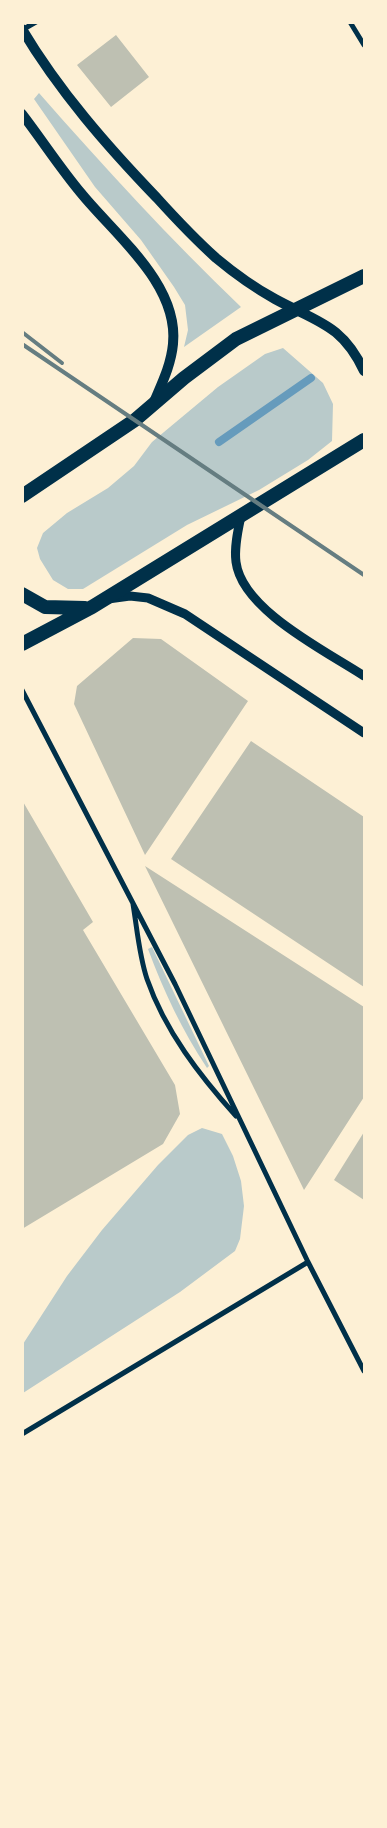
<!DOCTYPE html>
<style>
body{margin:0}
#map{position:relative;width:387px;height:1828px;overflow:hidden;background:#fdf0d5;font-family:"Varela Round",sans-serif}
canvas{display:block}
.frame{position:absolute;inset:0;border:24px solid #fdf0d5;pointer-events:none}
</style>
<div id="map">
<canvas width="387" height="1828"></canvas>
<div class="frame"></div>
</div>
<script>
const ctx = document.querySelector('canvas').getContext('2d');
ctx.lineJoin = 'round';
function paint(path, color) { ctx.fillStyle = color; ctx.fill(path, 'evenodd'); }
function trace(path, color, width, dash) { ctx.strokeStyle = color; ctx.lineWidth = width; ctx.lineCap = dash ? 'butt' : 'round'; ctx.setLineDash(dash || []); ctx.stroke(path); }
const green = new Path2D(`
 M 39,93 C 104,167 170,239 241,307 L 184,347 L 188,330 L 185,305 L 174,287 L 141,240 L 95,187 L 34,99 Z
 M 283,348 L 323,383 L 333,404 L 332,441 L 308,460 L 259,490 L 187,525 L 83,589 L 68,589 L 53,580 L 40,559 L 37,548 L 43,533 L 67,513 L 108,488 L 134,466 L 152,442 L 218,387 L 265,354 Z
 M 152,947 L 209,1066 L 207,1068 C 182,1030 164,992 148,949 Z
 M 202,1128 L 222,1134 L 233,1156 L 241,1181 L 244,1206 L 240,1239 L 235,1251 L 180,1292 L 23,1393 L 23,1344 L 67,1276 L 102,1230 L 158,1165 L 188,1135 Z`);
const stream = new Path2D(`
 M 219,442 L 311,378`);
const building = new Path2D(`
 M 116,35 L 149,77 L 111,107 L 77,65 Z
 M 133,638 L 161,639 L 248,701 L 145,855 L 74,704 L 77,686 Z
 M 251,741 L 364,817 L 364,987 L 171,859 Z
 M 22,800 L 93,922 L 83,930 L 175,1085 L 180,1114 L 163,1144 L 22,1229 Z
 M 145,866 L 364,1007 L 364,1097 L 304,1190 Z
 M 364,1132 L 364,1200 L 334,1180 Z`);
const minor = new Path2D(`
 M 350,22 L 364,45
 M 22,30 L 36,22
 M 22,690 L 175,984 L 308,1262 L 364,1371
 M 133,904 C 137,928 139,955 147,979 C 165,1031 200,1076 236,1116
 M 22,1434 L 308,1262`);
const tertiary = new Path2D(`
 M 241,516 C 238,530 234,547 236,562 C 242,610 326,651 364,676
 M 108,599 L 130,596 L 148,598 L 185,614 L 364,733`);
const secondary = new Path2D(`
 M 22,29 C 59,91 107,146 157,198 C 176,219 195,239 216,258 C 234,273 255,288 275,299 C 317,322 342,324 364,371
 M 22,114 C 42,140 60,168 81,193 C 115,235 179,284 173,344 C 171,365 162,383 154,402`);
const trunk = new Path2D(`
 M 22,496 L 135,420 L 184,378 L 236,339 L 364,276
 M 22,594 L 45,607 L 85,608
 M 22,644 L 92,607 L 364,440`);
const rail = new Path2D(`
 M 22,332 L 62,363
 M 22,344 L 364,575`);
paint(green, '#b9caca');
trace(stream, '#669bbc', 8);
paint(building, '#bec0b2');
trace(minor, '#003049', 5);
trace(tertiary, '#003049', 9);
trace(secondary, '#003049', 10);
trace(trunk, '#003049', 14);
trace(rail, '#657d81', 4);
</script>
